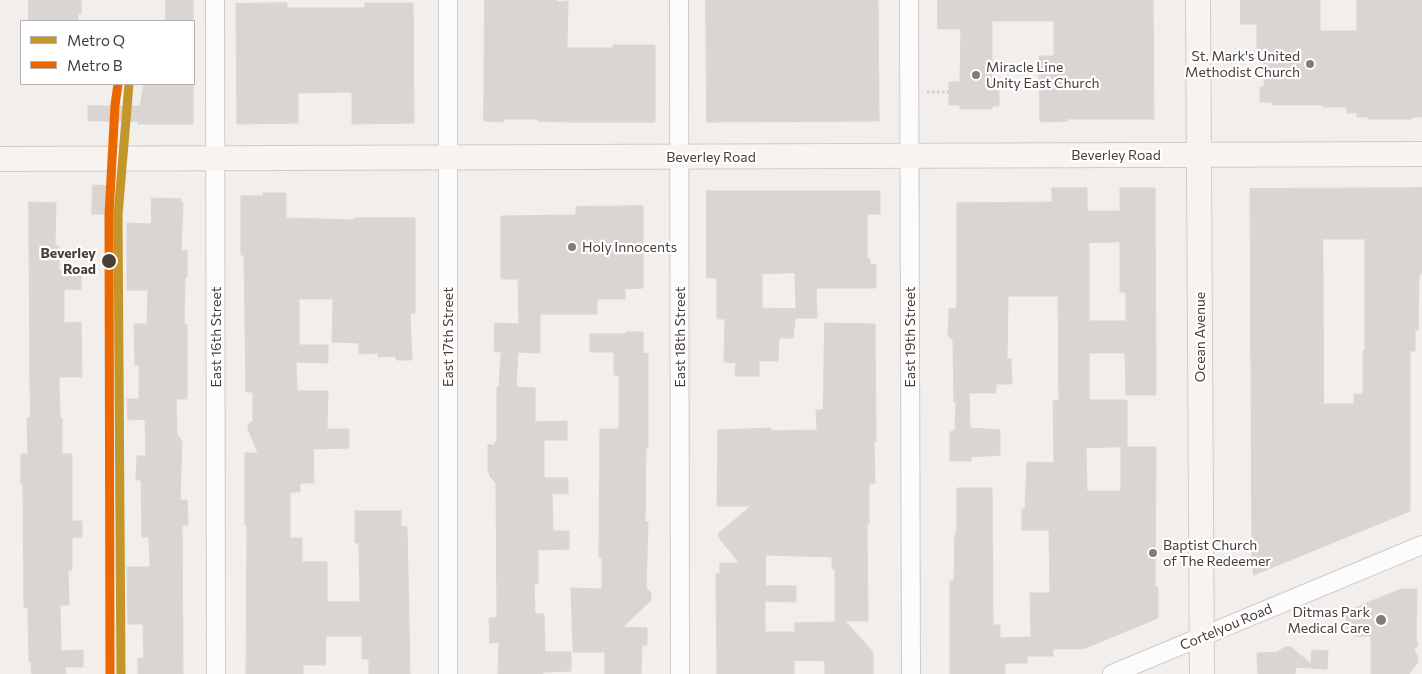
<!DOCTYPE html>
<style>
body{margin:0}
#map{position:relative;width:1422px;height:674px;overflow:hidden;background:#f1eeec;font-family:Commissioner,sans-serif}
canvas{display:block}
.legend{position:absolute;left:20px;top:20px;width:175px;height:65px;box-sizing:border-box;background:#fff;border:1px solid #b6b1af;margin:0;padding:6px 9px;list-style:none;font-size:15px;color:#483d37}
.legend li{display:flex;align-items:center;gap:10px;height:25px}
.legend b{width:25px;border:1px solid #b6b1af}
</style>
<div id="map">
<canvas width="1422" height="674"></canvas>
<ul class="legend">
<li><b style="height:6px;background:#c2962b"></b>Metro Q</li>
<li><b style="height:6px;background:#eb6800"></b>Metro B</li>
</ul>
</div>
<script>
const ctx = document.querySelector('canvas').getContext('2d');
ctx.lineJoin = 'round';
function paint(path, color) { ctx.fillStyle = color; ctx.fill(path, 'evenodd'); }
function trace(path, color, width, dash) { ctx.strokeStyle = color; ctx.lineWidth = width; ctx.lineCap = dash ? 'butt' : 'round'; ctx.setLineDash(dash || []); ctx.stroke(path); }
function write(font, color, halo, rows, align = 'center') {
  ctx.font = font + ' Commissioner,sans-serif'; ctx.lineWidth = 4.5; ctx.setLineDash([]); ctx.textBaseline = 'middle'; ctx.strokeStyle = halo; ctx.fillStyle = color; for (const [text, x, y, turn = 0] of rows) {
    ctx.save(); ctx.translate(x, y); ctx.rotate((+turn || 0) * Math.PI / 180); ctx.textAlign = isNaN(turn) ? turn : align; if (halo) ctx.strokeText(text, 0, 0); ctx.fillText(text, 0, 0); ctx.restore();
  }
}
const building = new Path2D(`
 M 29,0 L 81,0 L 81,14 L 78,14 L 78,21 L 29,21 Z
 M 166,0 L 193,0 L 193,21 L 166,21 Z
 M 485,0 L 557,0 L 557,2 L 568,1 L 567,48 L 613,48 L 613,45 L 655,45 L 655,122 L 569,122 L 539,121 L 539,119 L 504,119 L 504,122 L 484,121 Z
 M 706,0 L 878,0 L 879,121 L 707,122 Z
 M 938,0 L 1153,0 L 1154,119 L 1067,119 L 1067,121 L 1040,122 L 1039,56 L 1054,56 L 1054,21 L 992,21 L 992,82 L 999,82 L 999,106 L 992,106 L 992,109 L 960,109 L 960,105 L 949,105 L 949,82 L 960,82 L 961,29 L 938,29 Z
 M 1241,0 L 1320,0 L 1320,31 L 1357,31 L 1357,0 L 1422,0 L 1422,117 L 1412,117 L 1411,119 L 1368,119 L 1368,117 L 1357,117 L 1357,113 L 1347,113 L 1347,107 L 1323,107 L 1323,105 L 1272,105 L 1272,102 L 1260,102 L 1260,87 L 1264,87 L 1264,51 L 1257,51 L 1257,24 L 1241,24 Z
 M 287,3 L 287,8 L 365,8 L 365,3 L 413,3 L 414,123 L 352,124 L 352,92 L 298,93 L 298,123 L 237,124 L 236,4 Z
 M 144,84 L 193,84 L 193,124 L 138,124 L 138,121 L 88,121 L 88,106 L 140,106 Z
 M 93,185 L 113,186 L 112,214 L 92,214 Z
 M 1052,188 L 1087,188 L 1087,211 L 1120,211 L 1120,188 L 1155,188 L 1156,395 L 1126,395 L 1125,353 L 1089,353 L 1089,400 L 1127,400 L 1127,447 L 1121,447 L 1156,447 L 1155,587 L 1158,587 L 1158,618 L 1083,649 L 1053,649 L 1053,656 L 1027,656 L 1027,663 L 1005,663 L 1005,674 L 950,674 L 950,581 L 954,581 L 955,534 L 957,531 L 957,488 L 992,488 L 993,625 L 1000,625 L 1000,638 L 1031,637 L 1030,593 L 1050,593 L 1049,530 L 1022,530 L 1022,509 L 1025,509 L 1027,462 L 1054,463 L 1053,401 L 1059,401 L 1058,296 L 1008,296 L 1007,359 L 1011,359 L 1012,384 L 996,384 L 996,393 L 969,393 L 970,428 L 1000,430 L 1000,455 L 971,457 L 971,461 L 950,461 L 950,432 L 955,430 L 956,402 L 954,402 L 953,340 L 948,336 L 949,309 L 956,309 L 956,307 L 957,307 L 957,203 L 1052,202 ZM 1120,242 L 1120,292 L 1126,292 L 1126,321 L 1089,321 L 1089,243 ZM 1121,447 L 1121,491 L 1087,491 L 1086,448 Z
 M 1422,188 L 1422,274 L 1419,274 L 1418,330 L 1415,329 L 1415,351 L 1410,351 L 1410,511 L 1254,575 L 1252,565 L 1250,189 ZM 1323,239 L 1365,239 L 1365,351 L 1363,351 L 1363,394 L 1354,394 L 1354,404 L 1324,404 Z
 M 707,191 L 880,191 L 880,214 L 867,214 L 867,259 L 870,259 L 870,264 L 876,265 L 876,288 L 816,288 L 817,318 L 796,318 L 796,311 L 793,338 L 779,338 L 778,361 L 759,361 L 759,376 L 735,376 L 736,363 L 724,362 L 725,319 L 717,319 L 717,278 L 707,278 ZM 795,273 L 796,309 L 762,308 L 762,274 Z
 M 263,193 L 286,193 L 286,218 L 355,220 L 355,218 L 415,218 L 415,313 L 410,313 L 412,360 L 396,360 L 396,356 L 378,357 L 378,353 L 359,354 L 359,343 L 332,342 L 333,299 L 299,299 L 299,345 L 328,345 L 328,363 L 296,362 L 297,391 L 328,391 L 327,429 L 349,429 L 349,448 L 313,449 L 314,483 L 300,483 L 300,492 L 290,492 L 290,538 L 302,538 L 302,562 L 327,562 L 327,602 L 360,602 L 359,543 L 355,543 L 355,511 L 401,511 L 401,527 L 407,527 L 410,674 L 369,674 L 369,659 L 362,659 L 362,636 L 326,636 L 325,665 L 303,665 L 303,674 L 246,674 L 247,525 L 245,525 L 245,453 L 258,453 L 248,429 L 248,425 L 253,421 L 253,392 L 246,392 L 244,255 L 241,255 L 241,196 L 263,196 Z
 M 152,198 L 181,199 L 181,202 L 183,203 L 181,251 L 187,250 L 187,277 L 185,277 L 184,324 L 187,324 L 187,399 L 176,399 L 177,434 L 182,441 L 180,500 L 187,500 L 188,525 L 182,525 L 183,674 L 138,674 L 138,658 L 144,658 L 143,624 L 128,624 L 127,567 L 150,567 L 149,537 L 142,537 L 141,480 L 136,480 L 137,456 L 146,456 L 145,419 L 128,420 L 127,399 L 139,399 L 139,365 L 135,365 L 134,324 L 147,324 L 148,290 L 127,290 L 127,223 L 151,224 Z
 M 29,202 L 56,203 L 55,246 L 59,246 L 59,270 L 81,270 L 81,289 L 64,290 L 64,323 L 81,322 L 82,377 L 59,377 L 60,418 L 62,418 L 62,454 L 72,454 L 72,521 L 82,521 L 82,537 L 72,538 L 72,570 L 68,571 L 69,605 L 60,605 L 61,651 L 83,650 L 83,667 L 65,667 L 66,674 L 32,674 L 31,662 L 29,662 L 28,607 L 24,608 L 23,484 L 21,484 L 21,454 L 28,454 L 27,418 L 30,418 Z
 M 643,206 L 643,288 L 625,289 L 625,299 L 597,299 L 597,314 L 540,314 L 540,353 L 518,352 L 516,387 L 535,388 L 535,422 L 567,421 L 567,440 L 544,440 L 544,478 L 568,478 L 568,494 L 552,493 L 553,531 L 569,531 L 569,549 L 538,550 L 538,584 L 534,584 L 535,614 L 544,614 L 545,652 L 571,652 L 571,671 L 543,672 L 543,674 L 498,674 L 499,642 L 490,643 L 489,618 L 497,618 L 496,483 L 490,477 L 488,469 L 488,445 L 495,445 L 495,442 L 497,442 L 497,387 L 499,387 L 501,352 L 494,352 L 495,323 L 519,324 L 518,279 L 501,279 L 501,216 L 576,215 L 576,207 Z
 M 825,323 L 875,324 L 876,442 L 874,442 L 875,483 L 869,483 L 869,524 L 867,524 L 868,621 L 845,621 L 873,652 L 873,674 L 825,674 L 825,661 L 794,660 L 794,674 L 717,674 L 716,574 L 720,573 L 720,563 L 739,563 L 721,540 L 718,534 L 751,506 L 717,506 L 718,430 L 771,428 L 771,431 L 817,430 L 816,410 L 823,410 ZM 766,555 L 832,557 L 832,569 L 835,569 L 835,622 L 795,623 L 795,632 L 765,632 L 765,601 L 796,602 L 796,586 L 766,586 Z
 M 626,332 L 643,332 L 643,354 L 648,353 L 648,447 L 646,447 L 645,522 L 648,522 L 646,588 L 651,593 L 651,600 L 623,627 L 647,628 L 647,645 L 642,645 L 641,674 L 605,674 L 605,652 L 573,652 L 571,588 L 602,589 L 602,557 L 599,557 L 600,429 L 619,429 L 619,375 L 614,375 L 614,352 L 590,352 L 590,334 L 627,334 Z
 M 1401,589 L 1417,589 L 1416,637 L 1418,645 L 1414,650 L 1418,657 L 1418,662 L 1409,674 L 1371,674 L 1371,636 L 1354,636 L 1346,628 L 1346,612 Z
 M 1285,647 L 1291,647 L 1311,664 L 1312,650 L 1328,651 L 1327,669 L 1296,667 L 1295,674 L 1258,674 L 1257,653 L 1277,652 Z`);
const path = new Path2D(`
 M 927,92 L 949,92`);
const street = new Path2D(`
 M 215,0 L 216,674
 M 448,0 L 448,674
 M 679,0 L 680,674
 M 909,0 L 911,674
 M 1112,674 L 1422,545`);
const secondary = new Path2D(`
 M 1198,0 L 1202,674
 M 0,159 L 1422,154`);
const metro1 = new Path2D(`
 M 121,674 L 118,215 L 129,84`);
const metro2 = new Path2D(`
 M 110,674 L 109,215 L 115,105 L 118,84`);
const markers = [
 [1310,64,5,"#837b76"],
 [976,75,5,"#837b76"],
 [572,247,5,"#837b76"],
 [109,261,8,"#483d37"],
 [1153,553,5,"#837b76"],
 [1381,620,6,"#837b76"]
];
const poiNames = [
 ["St. Mark's United",1300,56,"right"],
 ["Methodist Church",1300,72,"right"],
 ["Miracle Line",986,67],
 ["Unity East Church",986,83],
 ["Holy Innocents",582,247],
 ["Baptist Church",1163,545],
 ["of The Redeemer",1163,561],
 ["Ditmas Park",1370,612,"right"],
 ["Medical Care",1370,628,"right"]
];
const streetNames = [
 ["Beverley Road",1116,155],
 ["Beverley Road",711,157],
 ["East 16th Street",216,337,-90],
 ["East 17th Street",448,337,-90],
 ["East 18th Street",680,337,-90],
 ["East 19th Street",910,337,-90],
 ["Ocean Avenue",1200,337,-90],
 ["Cortelyou Road",1226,627,-23]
];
const stopNames = [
 ["Beverley",96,253],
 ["Road",96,269]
];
paint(building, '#dad5d3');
trace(building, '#dad5d2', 1);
trace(street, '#cecac8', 20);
trace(secondary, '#d2cbc4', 26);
trace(path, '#d1cdcb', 3, [2.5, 2.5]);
trace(street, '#fdfcfc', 18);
trace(secondary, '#f7f3f0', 24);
trace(metro1, '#c2962b', 9);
trace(metro2, '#eb6800', 9);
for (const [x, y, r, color] of markers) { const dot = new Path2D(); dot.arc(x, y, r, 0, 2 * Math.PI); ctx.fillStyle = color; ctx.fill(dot); trace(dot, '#fff', 2); }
write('14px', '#483d37', '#fff', poiNames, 'left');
write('14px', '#483d37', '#fff', streetNames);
write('bold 14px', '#483d37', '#fff', stopNames, 'right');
</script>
